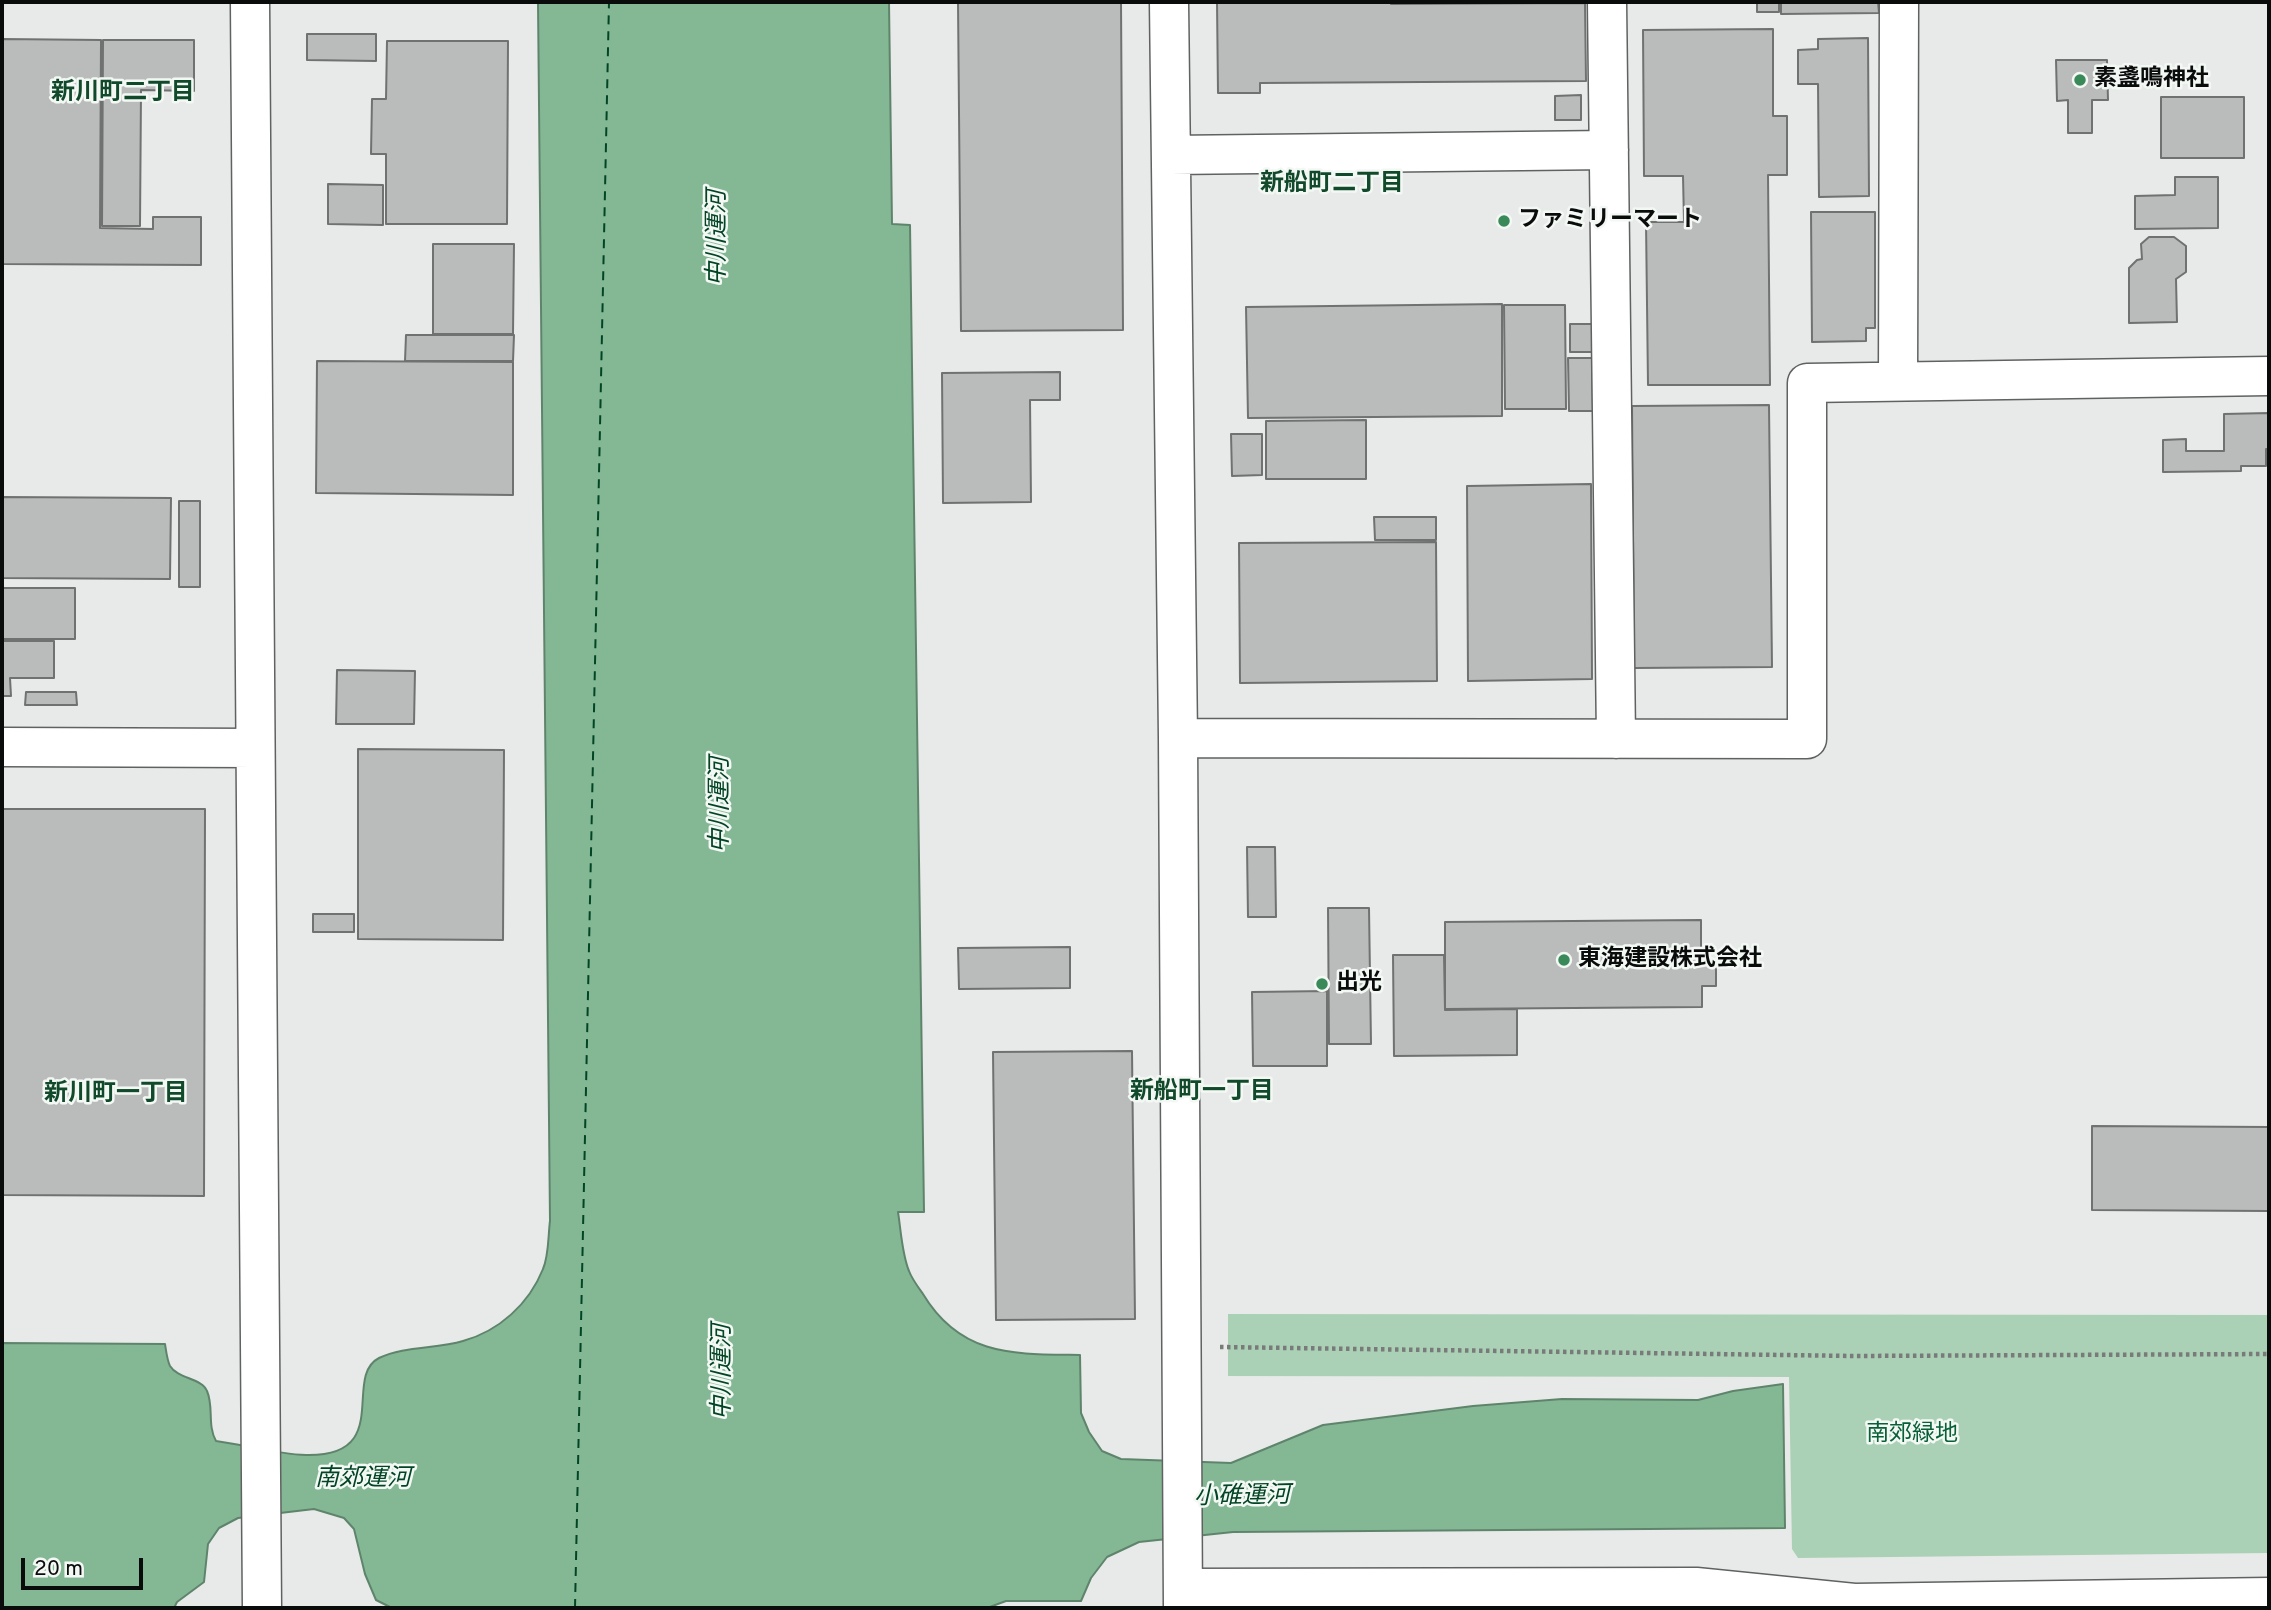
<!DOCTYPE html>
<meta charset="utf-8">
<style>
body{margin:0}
#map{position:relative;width:2271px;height:1610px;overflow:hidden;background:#e7eae8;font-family:Overpass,sans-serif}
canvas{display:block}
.frame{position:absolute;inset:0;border:4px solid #0a0c0b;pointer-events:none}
.scale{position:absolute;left:21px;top:1558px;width:122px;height:32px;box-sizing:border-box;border:4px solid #0a0c0b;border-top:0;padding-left:9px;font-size:21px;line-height:24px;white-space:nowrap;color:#0a0c0b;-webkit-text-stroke:5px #f4f8f5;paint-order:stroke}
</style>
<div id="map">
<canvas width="2271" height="1610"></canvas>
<div class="frame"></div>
<div class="scale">20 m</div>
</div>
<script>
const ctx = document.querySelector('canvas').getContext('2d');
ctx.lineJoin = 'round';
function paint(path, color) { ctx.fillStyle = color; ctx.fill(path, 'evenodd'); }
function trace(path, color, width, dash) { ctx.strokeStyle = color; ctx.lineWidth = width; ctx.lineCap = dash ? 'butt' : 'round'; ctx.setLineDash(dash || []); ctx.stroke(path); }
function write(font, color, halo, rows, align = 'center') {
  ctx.font = font + ' Overpass,"Noto Sans JP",sans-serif'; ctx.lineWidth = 5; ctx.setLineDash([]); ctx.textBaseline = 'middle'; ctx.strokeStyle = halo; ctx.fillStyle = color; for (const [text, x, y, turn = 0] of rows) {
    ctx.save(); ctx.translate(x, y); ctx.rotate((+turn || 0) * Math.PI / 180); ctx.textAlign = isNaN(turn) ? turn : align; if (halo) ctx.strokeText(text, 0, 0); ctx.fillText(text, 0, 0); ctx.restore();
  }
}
const green = new Path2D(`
 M 1228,1314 L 2269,1315 L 2269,1553 L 1798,1558 L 1792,1549 L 1789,1377 L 1228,1376 Z`);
const water = new Path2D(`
 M 538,2 L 889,2 L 892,224 L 910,225 L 924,1212 L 898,1212 C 901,1231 902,1254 909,1271 C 912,1279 918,1287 923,1294 C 961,1357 1014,1354 1080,1355 L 1081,1413 L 1089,1432 L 1102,1451 L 1121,1459 L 1231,1463 L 1323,1425 L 1473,1406 L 1562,1399 L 1698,1400 L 1733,1391 L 1783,1384 L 1785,1528 L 1233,1532 L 1139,1542 L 1107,1557 L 1091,1578 L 1081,1601 L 1006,1601 L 987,1608 L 392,1608 L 376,1600 L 365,1574 L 354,1529 L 344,1518 L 314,1509 L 238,1518 L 219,1528 L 208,1544 L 204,1582 L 177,1602 L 174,1608 L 2,1608 L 2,1343 L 165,1344 C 166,1350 167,1360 170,1366 C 178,1379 202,1378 207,1391 C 214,1407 207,1425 216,1441 C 245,1445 276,1454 306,1455 C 394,1457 342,1377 379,1358 C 404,1346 436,1349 463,1341 C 499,1331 529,1304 543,1269 C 549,1255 548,1236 550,1221 Z`);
const ferry = new Path2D(`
 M 575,1608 L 609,2`);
const building = new Path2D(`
 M 958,2 L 1121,2 L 1123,330 L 961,331 Z
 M 1217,2 L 1391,2 L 1391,4 L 1585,3 L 1586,81 L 1260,83 L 1260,93 L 1218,93 Z
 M 1757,2 L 1779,2 L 1779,12 L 1757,12 Z
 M 1781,2 L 1878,2 L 1879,13 L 1781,14 Z
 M 1773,29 L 1773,116 L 1787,116 L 1787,175 L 1768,175 L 1770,385 L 1648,385 L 1646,222 L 1684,222 L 1683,176 L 1644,176 L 1643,30 Z
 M 307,34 L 376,34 L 376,61 L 307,60 Z
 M 1868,38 L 1869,196 L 1819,197 L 1818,84 L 1798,84 L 1798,50 L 1818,49 L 1818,39 Z
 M 2,39 L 101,40 L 100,228 L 153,229 L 153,217 L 201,217 L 201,265 L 2,264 Z
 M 103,40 L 194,40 L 194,91 L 141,90 L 140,226 L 102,226 Z
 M 387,41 L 508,41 L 507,224 L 386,224 L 386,154 L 371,154 L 372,99 L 386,99 Z
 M 2056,60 L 2107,60 L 2108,100 L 2092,100 L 2092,133 L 2068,133 L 2068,100 L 2057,101 Z
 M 1581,95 L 1581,120 L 1555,120 L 1555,96 Z
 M 2161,97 L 2244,97 L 2244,158 L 2161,158 Z
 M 2175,177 L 2218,177 L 2218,228 L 2135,229 L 2135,196 L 2175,195 Z
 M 328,184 L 383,185 L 383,225 L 328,224 Z
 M 1811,212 L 1875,212 L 1875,328 L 1866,328 L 1866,341 L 1812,342 Z
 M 2149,237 L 2174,237 L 2186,246 L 2186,272 L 2176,279 L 2177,322 L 2129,323 L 2129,268 L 2137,260 L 2142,259 L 2141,244 Z
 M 433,244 L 514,244 L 513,334 L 433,334 Z
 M 1502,304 L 1502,416 L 1248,418 L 1246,307 Z
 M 1504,305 L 1565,305 L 1566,409 L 1505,409 Z
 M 1570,324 L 1594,324 L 1594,352 L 1570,352 Z
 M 406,335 L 514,335 L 513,361 L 405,361 Z
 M 1568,358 L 1592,358 L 1593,411 L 1569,411 Z
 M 317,361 L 513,362 L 513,495 L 316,493 Z
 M 1060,372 L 1060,400 L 1030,400 L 1031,502 L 943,503 L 942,373 Z
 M 1769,405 L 1772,667 L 1634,668 L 1632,406 Z
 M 2269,413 L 2269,449 L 2266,449 L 2266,466 L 2241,466 L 2241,471 L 2163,472 L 2163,440 L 2186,439 L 2186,451 L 2224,451 L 2224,414 Z
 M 1366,420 L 1366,479 L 1266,479 L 1266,421 Z
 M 1231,434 L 1262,434 L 1262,475 L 1232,476 Z
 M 1591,484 L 1592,679 L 1468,681 L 1467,486 Z
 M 2,497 L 171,498 L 170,579 L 2,578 Z
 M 179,501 L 200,501 L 200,587 L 179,587 Z
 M 1374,517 L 1436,517 L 1436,540 L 1375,540 Z
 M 1436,542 L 1437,681 L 1240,683 L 1239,543 Z
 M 2,588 L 75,588 L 75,639 L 2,639 Z
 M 2,641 L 54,641 L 54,678 L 10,678 L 11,696 L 2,696 Z
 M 337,670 L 415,671 L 414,724 L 336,724 Z
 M 26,692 L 76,692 L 77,705 L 25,705 Z
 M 358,749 L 504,750 L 503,940 L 358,939 Z
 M 2,809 L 205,809 L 204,1196 L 2,1195 Z
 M 1247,847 L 1275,847 L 1276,917 L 1248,917 Z
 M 1328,908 L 1369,908 L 1371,1044 L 1329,1044 Z
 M 313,914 L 354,914 L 354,932 L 313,932 Z
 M 1701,920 L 1701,965 L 1716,965 L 1716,986 L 1702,986 L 1702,1007 L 1445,1009 L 1445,922 Z
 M 1070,947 L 1070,988 L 959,989 L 958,948 Z
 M 1393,955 L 1444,955 L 1445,1010 L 1517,1009 L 1517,1055 L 1394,1056 Z
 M 1327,991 L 1327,1066 L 1253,1066 L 1252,992 Z
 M 1132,1051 L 1135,1319 L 996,1320 L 993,1052 Z
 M 2092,1126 L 2269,1127 L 2269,1211 L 2092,1210 Z`);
const path = new Path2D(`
 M 1220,1347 L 1855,1356 L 2269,1354`);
const minor = new Path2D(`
 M 250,2 L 262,1608
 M 1169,2 L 1178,738 L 1183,1608
 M 1607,2 L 1616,739
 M 1171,155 L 1609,150
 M 1898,381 L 1899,2
 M 1178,738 L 1807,739 L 1807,383 L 2269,376
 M 2,747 L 255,748
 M 1183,1588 L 1696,1587 L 1854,1603 L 2269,1597`);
const markers = [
 [2080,80,7,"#3a8959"],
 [1504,221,7,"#3a8959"],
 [1564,960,7,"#3a8959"],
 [1322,984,7,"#3a8959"]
];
const poiNames = [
 ["素盞鳴神社",2094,80],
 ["ファミリーマート",1518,221],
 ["東海建設株式会社",1578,960],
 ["出光",1336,984]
];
const parkNames = [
 ["南郊緑地",1912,1435]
];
const neighbourhoodNames = [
 ["新川町二丁目",123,94],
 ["新船町二丁目",1332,185],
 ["新船町一丁目",1202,1093],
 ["新川町一丁目",116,1095]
];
const waterNames = [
 ["中川運河",719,238,-90],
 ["中川運河",722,805,-90],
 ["中川運河",724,1372,-90],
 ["南郊運河",363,1480],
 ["小碓運河",1242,1498,-1]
];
paint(green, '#aad1b5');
paint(water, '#84b895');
trace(water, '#5f846c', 2);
trace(ferry, '#024524', 2, [9, 7]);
paint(building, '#b9bcba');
trace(building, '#6f7270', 2);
trace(minor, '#5f6260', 41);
trace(path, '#797b7a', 4.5, [3.5, 3.5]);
trace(minor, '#fff', 38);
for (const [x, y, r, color] of markers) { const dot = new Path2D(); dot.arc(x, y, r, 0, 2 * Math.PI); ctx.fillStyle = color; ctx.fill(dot); trace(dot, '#f4f8f5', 2.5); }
write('bold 23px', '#0a0c0b', '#f4f8f5', poiNames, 'left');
write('23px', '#086136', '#f4f8f5', parkNames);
write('bold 24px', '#114a2b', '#f4f8f5', neighbourhoodNames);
write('italic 24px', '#024524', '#f4f8f5', waterNames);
</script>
